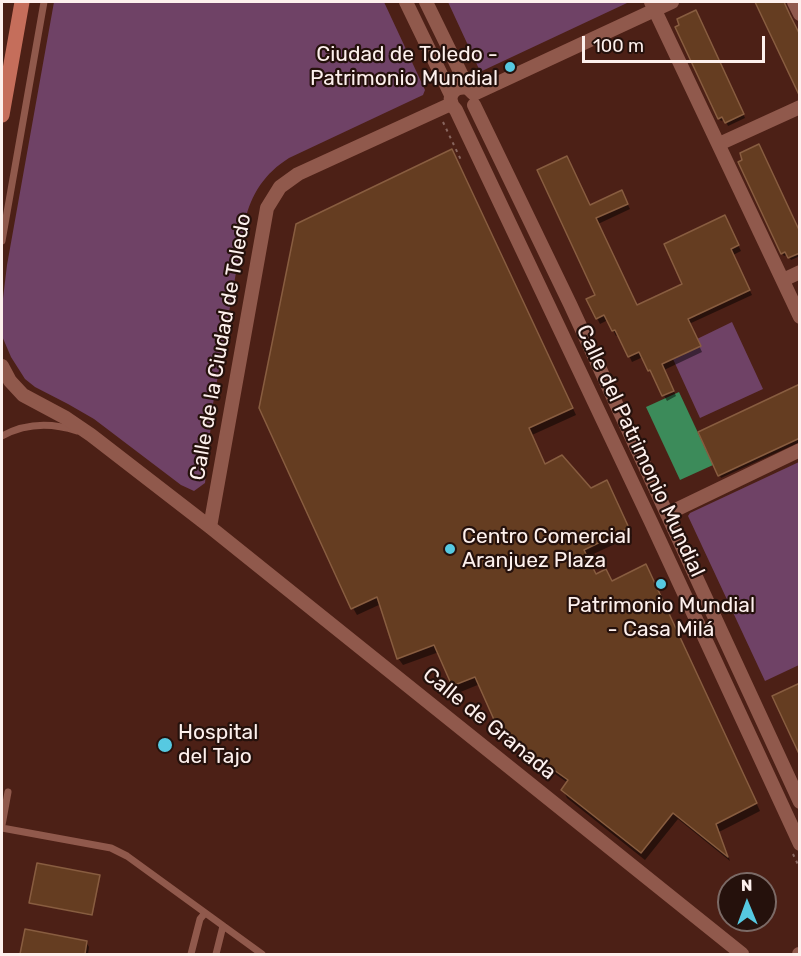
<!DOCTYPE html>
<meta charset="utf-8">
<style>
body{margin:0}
#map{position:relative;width:801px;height:956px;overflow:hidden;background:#4c2016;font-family:Rubik,sans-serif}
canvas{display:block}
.frame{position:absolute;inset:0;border:3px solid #fdf0ed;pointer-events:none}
.north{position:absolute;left:717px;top:872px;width:60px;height:60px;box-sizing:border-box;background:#25110c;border:2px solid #7b6a66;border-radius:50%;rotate:359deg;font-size:16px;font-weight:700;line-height:24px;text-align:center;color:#fdf0ed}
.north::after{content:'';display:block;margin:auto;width:21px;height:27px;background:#56c9e1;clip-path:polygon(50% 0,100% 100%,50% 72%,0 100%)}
.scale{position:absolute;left:582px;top:36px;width:183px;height:27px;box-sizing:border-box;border:3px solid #fdf0ed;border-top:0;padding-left:8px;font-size:18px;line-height:21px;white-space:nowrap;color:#fdf0ed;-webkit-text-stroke:4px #25110c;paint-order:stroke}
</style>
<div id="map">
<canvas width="801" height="956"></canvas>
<div class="frame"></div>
<div class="north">N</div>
<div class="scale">100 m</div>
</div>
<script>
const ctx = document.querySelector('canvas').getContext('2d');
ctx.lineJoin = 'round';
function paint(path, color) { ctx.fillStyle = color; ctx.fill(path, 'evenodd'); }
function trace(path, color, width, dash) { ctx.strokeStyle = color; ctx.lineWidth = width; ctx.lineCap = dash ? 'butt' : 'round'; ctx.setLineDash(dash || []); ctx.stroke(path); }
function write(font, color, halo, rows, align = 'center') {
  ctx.font = font + ' Rubik,sans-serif'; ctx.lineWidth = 4.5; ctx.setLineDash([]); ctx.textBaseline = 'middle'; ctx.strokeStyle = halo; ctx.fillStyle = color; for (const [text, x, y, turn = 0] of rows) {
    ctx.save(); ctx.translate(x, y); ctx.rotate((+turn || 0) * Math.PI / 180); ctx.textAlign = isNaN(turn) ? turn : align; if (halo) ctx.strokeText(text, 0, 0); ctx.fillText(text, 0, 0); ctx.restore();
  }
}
const green = new Path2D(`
 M 54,2 L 384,2 L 425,90 L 423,95 L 289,158 C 265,173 251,194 245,221 L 213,404 L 205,483 L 194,491 L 181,485 L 94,419 L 68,404 L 35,387 L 25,379 L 11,357 L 2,336 L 2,307 L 7,265 Z
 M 448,2 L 628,2 L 627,3 L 482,71 L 479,69 Z
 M 732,322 L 763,389 L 700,418 L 673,359 L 700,346 L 697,339 Z
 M 799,462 L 799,665 L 765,681 L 688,516 L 690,513 Z`);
const water = new Path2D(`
 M 679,392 L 713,465 L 680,480 L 646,407 Z`);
const shadow = new Path2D(`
 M 695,12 L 745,118 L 728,126 L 725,119 L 721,121 L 719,118 L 677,27 Z
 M 456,158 L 576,415 L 532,435 L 546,466 L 590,489 L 611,490 L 632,536 L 587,557 L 596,576 L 612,582 L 650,573 L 760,811 L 719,832 L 730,861 L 678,819 L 645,860 L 567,798 L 563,790 L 568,783 L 505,739 L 480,684 L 458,693 L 439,652 L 403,665 L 398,658 L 381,604 L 357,615 L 353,608 Z
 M 744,160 L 800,235 L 800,256 L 791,260 L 788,254 L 784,256 L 782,253 Z
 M 624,197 L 630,209 L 598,224 L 637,307 L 684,285 L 727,222 L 741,251 L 733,255 L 752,295 L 689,324 L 702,352 L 664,370 L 676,396 L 667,401 L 643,357 L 632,362 L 619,334 L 616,336 L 608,320 L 600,324 L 588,300 L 597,296 L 590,207 Z
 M 800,386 L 800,442 L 721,478 L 700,433 Z
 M 99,876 L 92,916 L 31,903 Z
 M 26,930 L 86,942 L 89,947 L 88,954 L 21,954 Z`);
const building = new Path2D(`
 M 755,2 L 784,2 L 790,15 L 800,35 L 800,97 Z
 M 696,10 L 744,114 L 725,123 L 722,117 L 718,119 L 675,27 L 679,25 L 677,19 Z
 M 759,144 L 800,232 L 800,253 L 788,258 L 785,252 L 781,254 L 738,162 L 742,160 L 740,153 Z
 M 452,149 L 573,408 L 529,428 L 545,464 L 562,455 L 591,488 L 607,480 L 629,528 L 584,550 L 596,574 L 606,569 L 612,581 L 646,564 L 757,803 L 716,824 L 728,857 L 673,813 L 641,853 L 561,790 L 568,780 L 499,731 L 475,677 L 452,686 L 434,645 L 397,659 L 377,597 L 351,609 L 259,408 L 296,224 Z
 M 567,156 L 590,205 L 622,190 L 628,204 L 596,218 L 637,305 L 682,284 L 664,244 L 725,215 L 739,245 L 731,249 L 750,290 L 688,319 L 701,346 L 662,364 L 674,391 L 662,396 L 650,370 L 648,371 L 639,352 L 628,357 L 615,330 L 612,331 L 604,315 L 596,319 L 586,299 L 595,295 L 537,170 Z
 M 800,384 L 800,438 L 718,476 L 698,432 Z
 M 800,683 L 800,756 L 772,696 Z
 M 37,863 L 100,875 L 92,915 L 29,903 Z
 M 25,929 L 87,941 L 85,954 L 20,954 Z`);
const path = new Path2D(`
 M 443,122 L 461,160
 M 793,854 L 800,869`);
const lane = new Path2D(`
 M 2,241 L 44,2
 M 2,436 C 26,423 50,422 77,431
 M 2,825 L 8,792
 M 2,828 L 111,848 L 127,856 L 262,954
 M 191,954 L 200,919 L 205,913
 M 216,954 L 223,926`);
const street = new Path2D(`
 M 406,2 L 451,95
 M 426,2 L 468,88 L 473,93
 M 651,2 L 800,317
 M 794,2 L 800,14
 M 468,88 C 452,85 445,99 456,110 L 651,522 L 800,844
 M 474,94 L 672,2
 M 474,105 L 570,304 L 800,802
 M 719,144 L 800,107
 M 783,280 L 800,272
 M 2,366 L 10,381 L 23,395 L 66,418 L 91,435 L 210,527 L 742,954
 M 667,514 L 800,450
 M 210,527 L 267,208 L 280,187 L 298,174 L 451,104
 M 799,954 L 800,954`);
const secondary = new Path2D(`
 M 2,115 L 22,2`);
const markers = [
 [510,67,6,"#56c9e1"],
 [450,549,6,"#56c9e1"],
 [661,584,6,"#56c9e1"],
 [165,745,8,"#56c9e1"]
];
const poiNames = [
 ["Ciudad de Toledo -",498,55,"right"],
 ["Patrimonio Mundial",498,79,"right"],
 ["Centro Comercial",462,537],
 ["Aranjuez Plaza",462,561],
 ["Patrimonio Mundial",661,606,"center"],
 ["- Casa Milá",661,630,"center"],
 ["Hospital",178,733],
 ["del Tajo",178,757]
];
const streetNames = [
 ["Calle de la Ciudad de Toledo",221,347,-80],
 ["Calle del Patrimonio Mundial",640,451,65],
 ["Calle de Granada",489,724,39]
];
paint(green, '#6f4266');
paint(water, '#3c8b5a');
paint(shadow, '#0007');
paint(building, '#653d21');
trace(building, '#885d40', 1.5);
trace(path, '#88665f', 2, [3, 4.5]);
trace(lane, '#90594c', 7);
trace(street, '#90594c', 14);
trace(secondary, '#c56e5b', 15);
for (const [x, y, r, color] of markers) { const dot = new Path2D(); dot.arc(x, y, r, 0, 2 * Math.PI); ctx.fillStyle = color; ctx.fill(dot); trace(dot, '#25110c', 2); }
write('21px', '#fdf0ed', '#25110c', poiNames, 'left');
write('21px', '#fdf0ed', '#25110c', streetNames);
</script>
